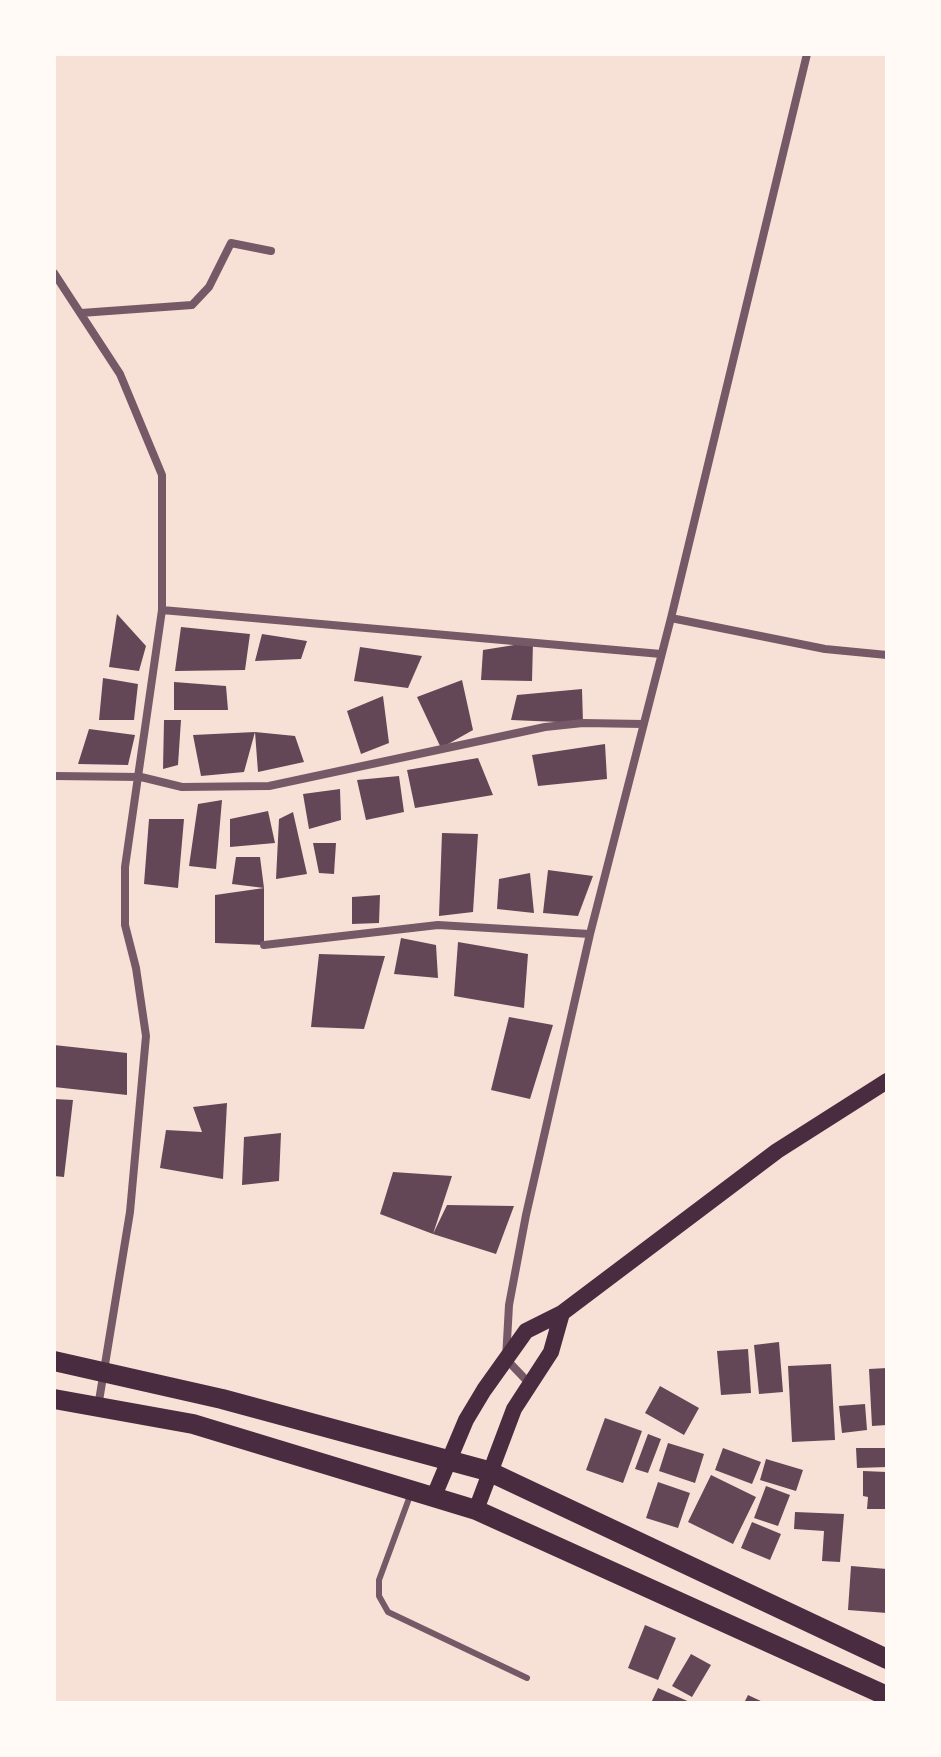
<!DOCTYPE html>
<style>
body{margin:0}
#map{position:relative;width:941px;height:1757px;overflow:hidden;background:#f7e1d7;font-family:Lato,sans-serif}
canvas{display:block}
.frame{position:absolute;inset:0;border:56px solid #fffaf5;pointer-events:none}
</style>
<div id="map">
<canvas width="941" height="1757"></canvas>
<div class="frame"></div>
</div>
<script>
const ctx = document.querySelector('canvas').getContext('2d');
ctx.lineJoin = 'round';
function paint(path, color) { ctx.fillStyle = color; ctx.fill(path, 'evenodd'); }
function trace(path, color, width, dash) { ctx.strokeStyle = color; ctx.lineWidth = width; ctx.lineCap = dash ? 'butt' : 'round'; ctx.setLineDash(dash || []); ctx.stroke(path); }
const building = new Path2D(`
 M 117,614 L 146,646 L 139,671 L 109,667 Z
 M 181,627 L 250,634 L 245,670 L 175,671 Z
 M 262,634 L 307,641 L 301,659 L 255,661 Z
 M 533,642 L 532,681 L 481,680 L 483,650 Z
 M 360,647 L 422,656 L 408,688 L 354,681 Z
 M 103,678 L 138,684 L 134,720 L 99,720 Z
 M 462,680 L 473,730 L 441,748 L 417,697 Z
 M 174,682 L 226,686 L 228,710 L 174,710 Z
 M 582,689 L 583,723 L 511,720 L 517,695 Z
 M 383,696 L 389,743 L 361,754 L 347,711 Z
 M 164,720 L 181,720 L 178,765 L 163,769 Z
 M 89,729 L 135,735 L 128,765 L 78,764 Z
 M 255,732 L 295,736 L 304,762 L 258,772 Z
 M 255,732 L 244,772 L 201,776 L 193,735 Z
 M 605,744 L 607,779 L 538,786 L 532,755 Z
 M 478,758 L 493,795 L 415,808 L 407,770 Z
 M 399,776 L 404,812 L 366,820 L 357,780 Z
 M 340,789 L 341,820 L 309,829 L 303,794 Z
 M 222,800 L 216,869 L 189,866 L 198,804 Z
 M 268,811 L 275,843 L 230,847 L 230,819 Z
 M 293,812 L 307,874 L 276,879 L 279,819 Z
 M 149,819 L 184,819 L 178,888 L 144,884 Z
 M 442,833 L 478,834 L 473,912 L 439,916 Z
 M 313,843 L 336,843 L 334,874 L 319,873 Z
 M 236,857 L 260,857 L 264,888 L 232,884 Z
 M 548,870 L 593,876 L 578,916 L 543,913 Z
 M 530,873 L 534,913 L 497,909 L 499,879 Z
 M 264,888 L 264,945 L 215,943 L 215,895 Z
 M 380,895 L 379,923 L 352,924 L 352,897 Z
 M 401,938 L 436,945 L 438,978 L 394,974 Z
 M 458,942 L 528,954 L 524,1008 L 454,996 Z
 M 319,954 L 385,956 L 364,1029 L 311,1027 Z
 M 509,1017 L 553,1025 L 530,1099 L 491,1090 Z
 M 54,1045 L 127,1053 L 127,1095 L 54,1087 Z
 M 54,1099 L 73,1100 L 64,1177 L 54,1176 Z
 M 227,1103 L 223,1179 L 160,1168 L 166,1130 L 202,1132 L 193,1107 Z
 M 281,1133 L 279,1181 L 242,1185 L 244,1137 Z
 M 393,1172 L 452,1176 L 433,1234 L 380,1214 Z
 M 447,1205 L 514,1206 L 496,1254 L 433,1234 Z
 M 779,1342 L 783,1392 L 759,1394 L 754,1345 Z
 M 748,1349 L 751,1393 L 721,1395 L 717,1351 Z
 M 831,1364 L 835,1440 L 792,1442 L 788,1366 Z
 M 887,1368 L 887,1425 L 872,1426 L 869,1369 Z
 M 660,1386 L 699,1408 L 684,1435 L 645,1413 Z
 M 865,1404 L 867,1430 L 842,1433 L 839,1406 Z
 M 605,1418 L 642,1431 L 623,1483 L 586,1470 Z
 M 648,1434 L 661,1439 L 648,1473 L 635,1469 Z
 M 668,1443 L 704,1454 L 695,1483 L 659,1471 Z
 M 723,1448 L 761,1462 L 752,1484 L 715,1470 Z
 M 856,1448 L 887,1448 L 887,1467 L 857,1468 Z
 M 766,1459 L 803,1470 L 796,1491 L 760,1480 Z
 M 863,1471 L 887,1472 L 887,1509 L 867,1509 L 868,1497 L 863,1496 Z
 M 711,1475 L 756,1497 L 733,1544 L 688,1522 Z
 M 658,1482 L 690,1493 L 678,1528 L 646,1518 Z
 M 766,1486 L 790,1495 L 778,1526 L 754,1518 Z
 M 795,1512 L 844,1514 L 840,1562 L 822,1561 L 824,1531 L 794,1529 Z
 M 752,1522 L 781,1534 L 770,1560 L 741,1548 Z
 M 851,1566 L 887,1569 L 887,1613 L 848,1610 Z
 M 645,1625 L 676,1638 L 658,1680 L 628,1668 Z
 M 691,1654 L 711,1665 L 692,1697 L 672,1686 Z
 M 658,1688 L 692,1703 L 651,1703 Z
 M 748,1695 L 765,1703 L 744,1703 Z`);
const service = new Path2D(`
 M 411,1493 L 379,1580 L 379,1596 L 388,1612 L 527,1678`);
const minor = new Path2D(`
 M 54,273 L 120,374 L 162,475 L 162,610 L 125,867 L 125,925 L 136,968 L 146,1036 L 130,1212 L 98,1407
 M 81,313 L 192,305 L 209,287 L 231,243 L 271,251
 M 162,610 L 661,654
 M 671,618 L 825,649 L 887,655
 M 54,776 L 141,777 L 182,787 L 269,786 L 545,727 L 583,723 L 643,724
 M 264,945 L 438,925 L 590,934
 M 529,1383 L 506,1359 L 509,1305 L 526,1215 L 590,934 L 671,618 L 807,54`);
const secondary = new Path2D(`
 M 434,1496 L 466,1420 L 484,1390 L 526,1331 L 562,1313 L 777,1151 L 887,1081
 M 476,1510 L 514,1409 L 551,1352 L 562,1313`);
const primary = new Path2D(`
 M 54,1361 L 222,1399 L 488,1471 L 887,1659
 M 54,1399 L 193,1424 L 476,1510 L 887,1696`);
paint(building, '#644757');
trace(service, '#755966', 6);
trace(minor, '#755966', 8);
trace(secondary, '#4a2c40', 16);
trace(primary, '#4a2c40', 20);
</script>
